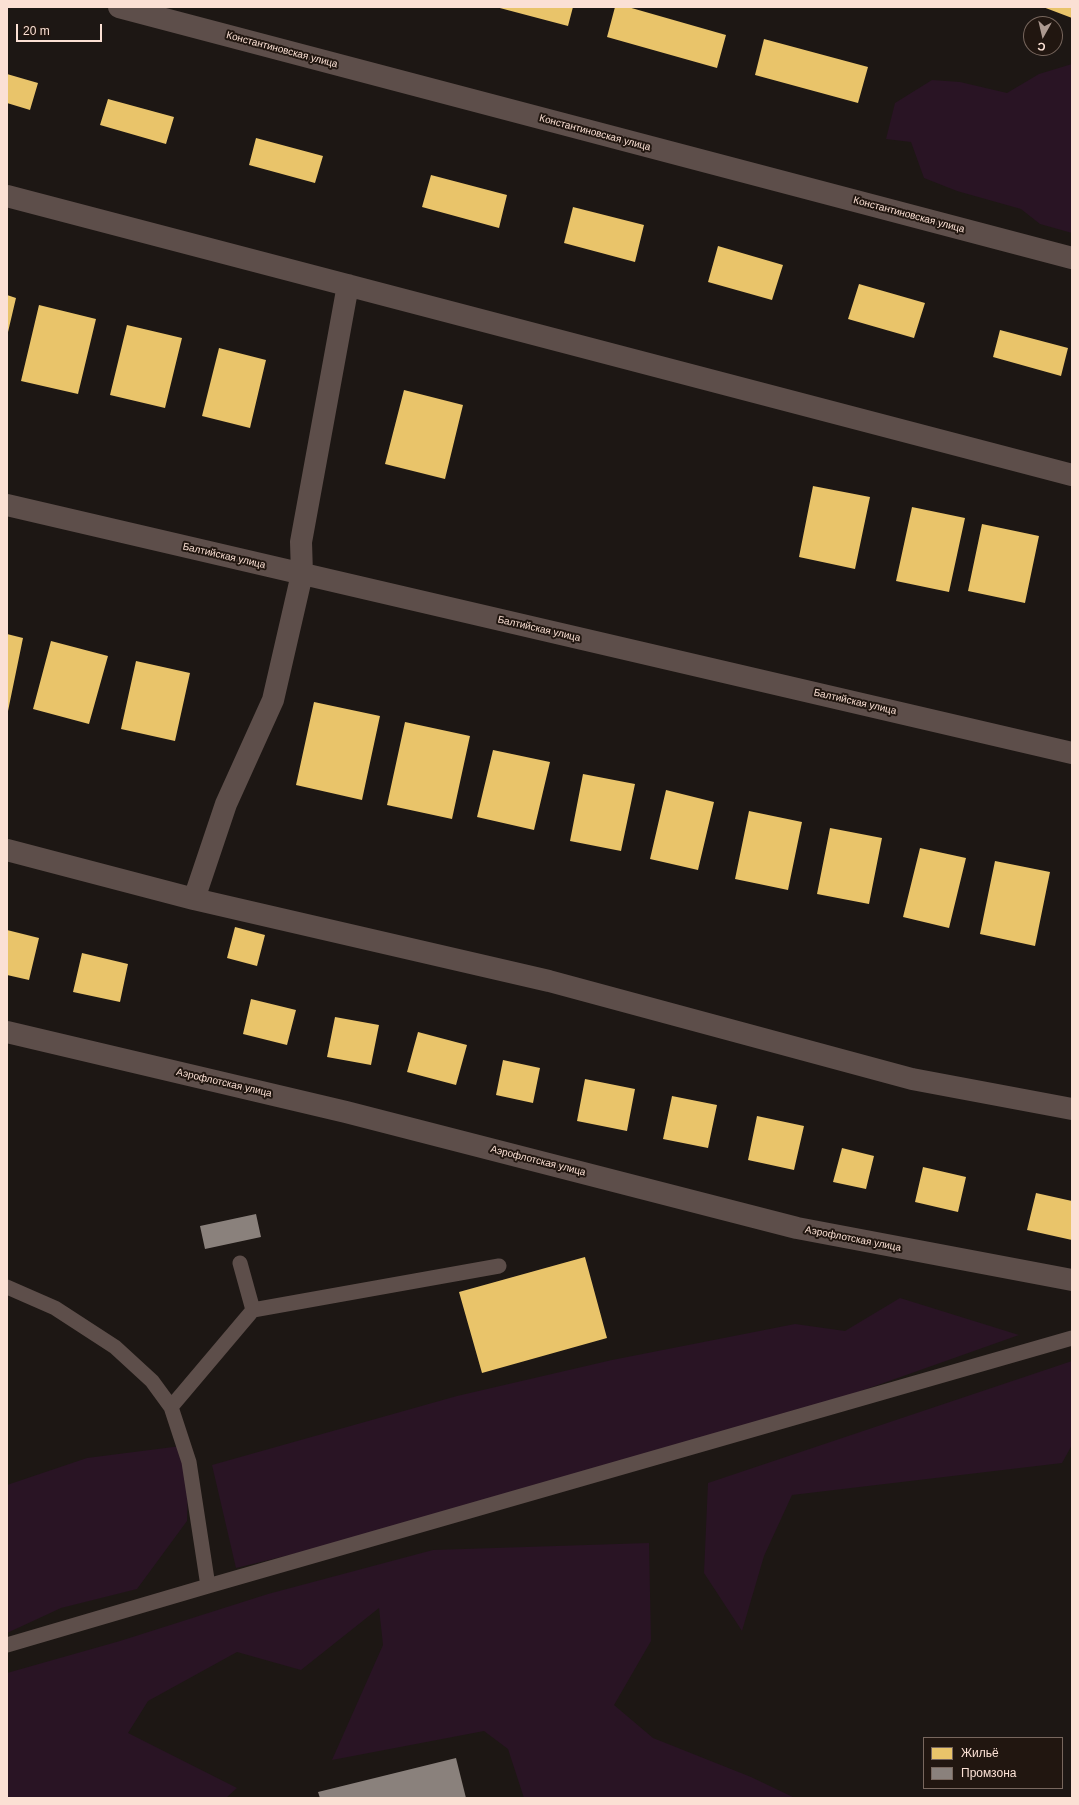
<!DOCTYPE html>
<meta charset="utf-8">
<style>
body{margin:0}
#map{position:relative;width:1079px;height:1805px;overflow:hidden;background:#1d1714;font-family:Helvetica,sans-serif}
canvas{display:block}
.frame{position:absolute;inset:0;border:8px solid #fbe0d4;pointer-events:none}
.legend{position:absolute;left:923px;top:1737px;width:140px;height:52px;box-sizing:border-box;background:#211610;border:1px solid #78675e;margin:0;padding:5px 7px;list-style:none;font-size:12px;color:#fbe0d4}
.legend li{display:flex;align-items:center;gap:8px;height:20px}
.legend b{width:20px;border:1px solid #78675e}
.north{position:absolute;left:1023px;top:16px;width:40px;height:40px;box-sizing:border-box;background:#211610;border:1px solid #78675e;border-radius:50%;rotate:188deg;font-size:11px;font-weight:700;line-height:16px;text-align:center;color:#fbe0d4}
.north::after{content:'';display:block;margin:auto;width:14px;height:18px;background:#ad9a91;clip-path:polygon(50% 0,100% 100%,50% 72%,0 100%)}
.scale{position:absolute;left:16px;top:24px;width:86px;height:18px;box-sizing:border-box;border:2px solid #fbe0d4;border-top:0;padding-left:5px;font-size:12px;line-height:14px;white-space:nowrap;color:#fbe0d4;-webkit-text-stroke:3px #211610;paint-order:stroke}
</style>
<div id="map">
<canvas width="1079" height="1805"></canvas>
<div class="frame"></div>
<ul class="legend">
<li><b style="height:11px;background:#e9c46a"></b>Жильё</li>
<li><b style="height:11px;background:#8a817c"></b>Промзона</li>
</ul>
<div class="north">С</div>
<div class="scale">20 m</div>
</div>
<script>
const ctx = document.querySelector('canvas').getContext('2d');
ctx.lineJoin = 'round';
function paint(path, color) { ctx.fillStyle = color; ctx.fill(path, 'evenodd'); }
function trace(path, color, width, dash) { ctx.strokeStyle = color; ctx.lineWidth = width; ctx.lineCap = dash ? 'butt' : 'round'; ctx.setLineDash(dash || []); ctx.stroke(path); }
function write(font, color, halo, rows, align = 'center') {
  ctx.font = font + ' Helvetica,sans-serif'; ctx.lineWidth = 4; ctx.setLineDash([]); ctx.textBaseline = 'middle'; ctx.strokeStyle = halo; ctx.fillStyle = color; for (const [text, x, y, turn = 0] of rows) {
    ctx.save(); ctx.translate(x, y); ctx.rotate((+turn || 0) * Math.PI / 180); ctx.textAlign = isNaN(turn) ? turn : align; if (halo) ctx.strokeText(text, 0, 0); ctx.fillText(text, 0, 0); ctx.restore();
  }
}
const green = new Path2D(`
 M 1072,64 L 1072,233 L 1040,224 L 1021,209 L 957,191 L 924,178 L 911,142 L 886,139 L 895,103 L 932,80 L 960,82 L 1007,93 L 1039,74 Z
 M 900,1298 L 1019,1335 L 638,1470 L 236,1568 L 212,1465 L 457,1396 L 612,1360 L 795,1324 L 845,1331 Z
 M 1072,1361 L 1072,1445 L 1062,1463 L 792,1495 L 764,1556 L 742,1631 L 704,1573 L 708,1483 Z
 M 189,1445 L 187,1521 L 137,1589 L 61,1608 L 7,1633 L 7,1485 L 87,1458 Z
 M 649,1543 L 651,1641 L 614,1705 L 653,1738 L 751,1777 L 795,1798 L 524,1798 L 508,1749 L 484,1731 L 332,1760 L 383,1645 L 379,1608 L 301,1670 L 237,1652 L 148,1701 L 128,1733 L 237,1788 L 226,1798 L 7,1798 L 7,1673 L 120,1641 L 268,1594 L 433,1550 Z`);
const homes = new Path2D(`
 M 496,7 L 573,7 L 568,26 Z
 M 615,7 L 628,7 L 726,35 L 717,68 L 607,37 Z
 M 1043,7 L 1072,7 L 1072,18 Z
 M 764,39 L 868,67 L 858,103 L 755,75 Z
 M 7,74 L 38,83 L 30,110 L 7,103 Z
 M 108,99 L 174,117 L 166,144 L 100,125 Z
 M 256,138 L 323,156 L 315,183 L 249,165 Z
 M 431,175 L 507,195 L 499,228 L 422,207 Z
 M 573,207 L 644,225 L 635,262 L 564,243 Z
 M 718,246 L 783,265 L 772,300 L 708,282 Z
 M 859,284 L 925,303 L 914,338 L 848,319 Z
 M 7,295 L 16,298 L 8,332 L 7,332 Z
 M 39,305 L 96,319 L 78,394 L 21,381 Z
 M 127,325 L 182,338 L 165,408 L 110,395 Z
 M 1000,330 L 1068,348 L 1061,376 L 993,357 Z
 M 219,348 L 266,360 L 250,428 L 202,416 Z
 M 404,390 L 463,405 L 445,479 L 385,464 Z
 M 813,486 L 870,497 L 855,569 L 799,557 Z
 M 912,507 L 965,518 L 949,592 L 896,581 Z
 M 982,524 L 1039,536 L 1025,603 L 968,591 Z
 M 7,634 L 23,638 L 8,711 L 7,711 Z
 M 51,641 L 108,656 L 89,724 L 33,709 Z
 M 136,661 L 190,673 L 175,741 L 121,729 Z
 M 314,702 L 380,716 L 362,800 L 296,785 Z
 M 405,722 L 470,736 L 452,819 L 387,805 Z
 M 493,750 L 550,762 L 534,830 L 477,817 Z
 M 583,774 L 635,784 L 621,851 L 570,841 Z
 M 666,790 L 714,802 L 698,870 L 650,859 Z
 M 749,811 L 802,822 L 788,890 L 735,879 Z
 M 830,828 L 882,838 L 869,904 L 817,894 Z
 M 920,848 L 966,858 L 949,928 L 903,917 Z
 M 995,861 L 1050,872 L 1035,946 L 980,934 Z
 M 235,927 L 265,935 L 257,966 L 227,958 Z
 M 7,930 L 39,938 L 29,980 L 7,975 Z
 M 82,953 L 128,964 L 120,1002 L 73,992 Z
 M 251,999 L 296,1010 L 287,1045 L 243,1034 Z
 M 335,1017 L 379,1025 L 371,1065 L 327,1057 Z
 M 418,1032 L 467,1045 L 456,1085 L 407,1072 Z
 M 503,1060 L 540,1068 L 533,1103 L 496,1095 Z
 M 585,1079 L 635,1089 L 627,1131 L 577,1121 Z
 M 672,1096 L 717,1105 L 708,1148 L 663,1139 Z
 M 757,1116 L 804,1126 L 794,1170 L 748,1160 Z
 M 842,1148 L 874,1156 L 866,1189 L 833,1182 Z
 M 923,1167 L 966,1177 L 958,1212 L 915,1202 Z
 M 1036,1193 L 1072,1201 L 1072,1240 L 1027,1230 Z
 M 585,1257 L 607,1338 L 482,1373 L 459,1292 Z`);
const industry = new Path2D(`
 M 256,1214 L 261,1237 L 205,1249 L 200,1226 Z
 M 456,1758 L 466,1798 L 320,1798 L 318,1792 Z`);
const service = new Path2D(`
 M 240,1263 L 253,1310
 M 7,1287 L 55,1308 L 115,1347 L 152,1381 L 171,1407 L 189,1462 L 208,1586 L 7,1645
 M 171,1407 L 253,1310 L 499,1266
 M 208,1586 L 1072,1338`);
const minor = new Path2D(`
 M 7,196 L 1072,475
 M 7,505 L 1072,753
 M 7,850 L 194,899 L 549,981 L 912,1079 L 1072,1109
 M 194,899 L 226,804 L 273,700 L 302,574 L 301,542 L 348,285
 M 7,1032 L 346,1112 L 797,1228 L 1072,1280`);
const tertiary = new Path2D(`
 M 119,7 L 1072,258`);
const streetNames = [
 ["Константиновская улица",282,50,15],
 ["Константиновская улица",595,133,15],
 ["Константиновская улица",909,215,15],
 ["Балтийская улица",224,556,13],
 ["Балтийская улица",539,629,13],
 ["Балтийская улица",855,702,13],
 ["Аэрофлотская улица",224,1083,13],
 ["Аэрофлотская улица",538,1161,14],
 ["Аэрофлотская улица",853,1239,11]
];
paint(green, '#291424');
paint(homes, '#e9c46a');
paint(industry, '#8a817c');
trace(service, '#5d4e4a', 15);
trace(minor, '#5d4e4a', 22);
trace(tertiary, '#5d4e4a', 22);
write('10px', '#fbe0d4', '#211610', streetNames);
</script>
